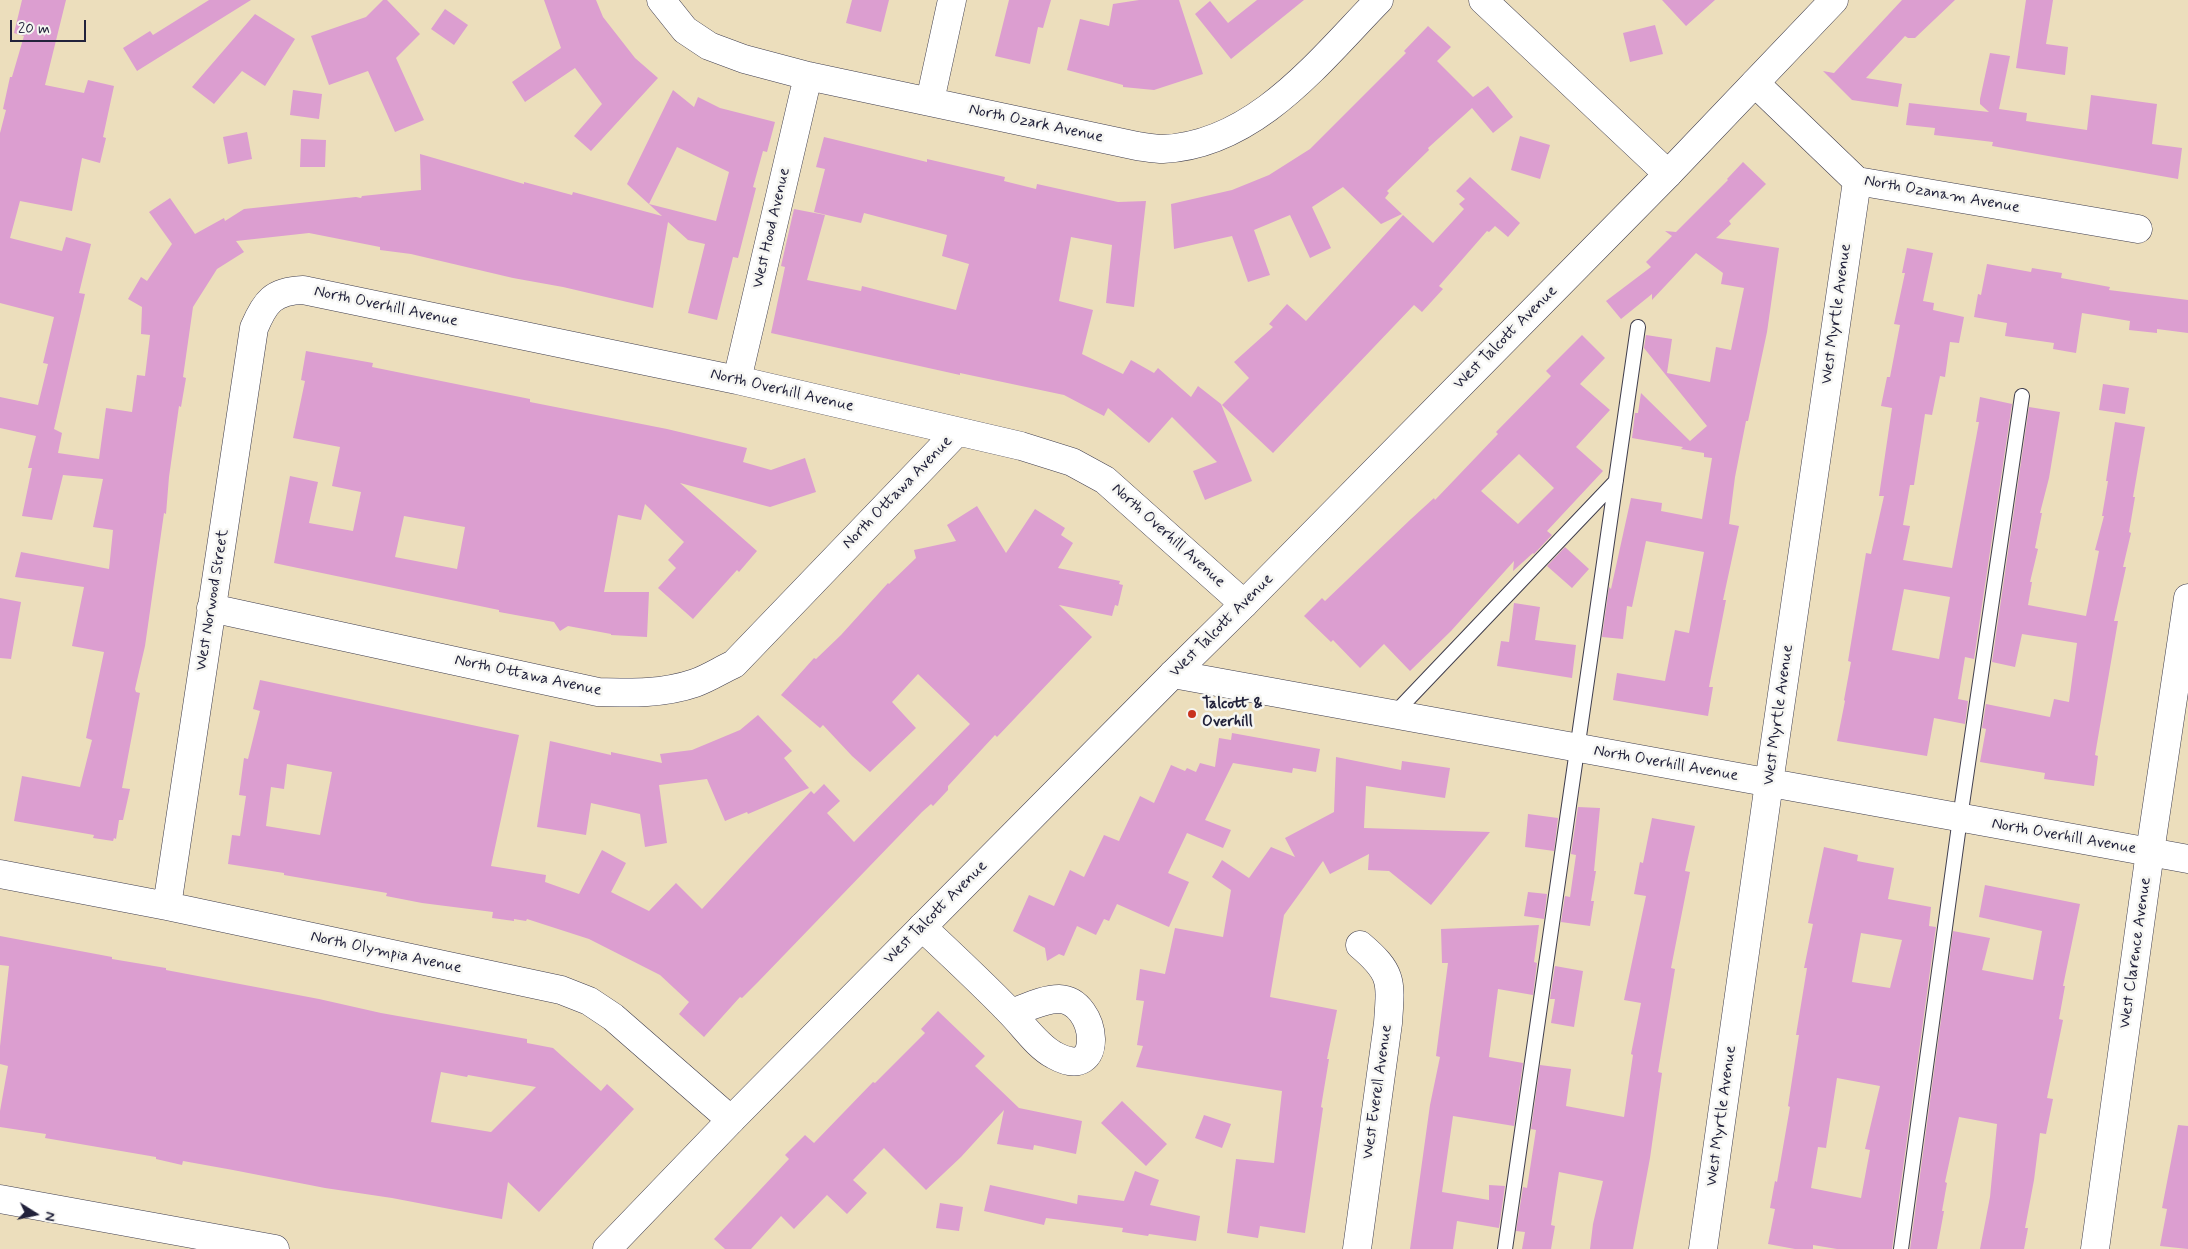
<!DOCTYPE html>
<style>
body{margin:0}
#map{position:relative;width:2188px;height:1249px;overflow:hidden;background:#ecdebc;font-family:Mynerve,sans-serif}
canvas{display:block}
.north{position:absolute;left:10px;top:1189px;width:50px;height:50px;-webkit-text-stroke:4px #f6f6f2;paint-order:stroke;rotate:100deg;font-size:14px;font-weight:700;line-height:20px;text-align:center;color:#22223b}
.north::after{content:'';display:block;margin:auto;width:18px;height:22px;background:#22223b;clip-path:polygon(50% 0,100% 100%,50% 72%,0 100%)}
.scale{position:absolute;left:10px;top:20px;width:76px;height:22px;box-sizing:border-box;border:2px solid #22223b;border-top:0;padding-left:6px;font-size:15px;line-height:18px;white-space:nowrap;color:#22223b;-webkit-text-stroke:4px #f6f6f2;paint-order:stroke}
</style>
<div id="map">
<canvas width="2188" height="1249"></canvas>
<div class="north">N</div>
<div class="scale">20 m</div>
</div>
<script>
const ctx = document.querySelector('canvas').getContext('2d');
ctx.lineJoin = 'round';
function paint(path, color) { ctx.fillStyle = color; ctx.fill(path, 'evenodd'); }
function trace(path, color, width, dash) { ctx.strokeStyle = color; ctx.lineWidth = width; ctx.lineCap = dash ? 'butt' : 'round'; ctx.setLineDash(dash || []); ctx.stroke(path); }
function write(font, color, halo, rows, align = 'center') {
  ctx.font = font + ' Mynerve,sans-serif'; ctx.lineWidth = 5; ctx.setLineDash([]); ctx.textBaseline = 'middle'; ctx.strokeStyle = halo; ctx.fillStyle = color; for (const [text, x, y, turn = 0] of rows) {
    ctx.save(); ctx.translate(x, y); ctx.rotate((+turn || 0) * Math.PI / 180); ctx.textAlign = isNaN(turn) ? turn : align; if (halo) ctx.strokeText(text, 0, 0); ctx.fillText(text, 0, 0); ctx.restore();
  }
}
const building = new Path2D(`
 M 22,0 L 66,0 L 45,85 L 84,93 L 88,80 L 114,86 L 103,137 L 106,138 L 100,163 L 82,158 L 72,211 L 20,201 L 10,238 L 62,251 L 66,237 L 91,244 L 79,293 L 85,294 L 54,429 L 62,433 L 58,453 L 99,459 L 106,408 L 132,412 L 137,375 L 145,376 L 150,335 L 141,334 L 142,307 L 128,299 L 141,277 L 147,281 L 172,244 L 149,212 L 170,198 L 195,234 L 224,218 L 225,221 L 244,209 L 356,197 L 361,198 L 362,196 L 421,190 L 420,154 L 524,184 L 524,182 L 572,195 L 573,192 L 662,216 L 627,184 L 673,90 L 694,107 L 698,97 L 720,108 L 775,122 L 767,152 L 763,151 L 753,187 L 756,188 L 738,258 L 733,257 L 717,320 L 688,313 L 705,244 L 688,240 L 668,222 L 653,308 L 563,287 L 513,278 L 411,254 L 380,250 L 380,247 L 309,233 L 236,241 L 244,252 L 217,269 L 193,307 L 183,377 L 186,378 L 181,407 L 179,406 L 169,477 L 166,514 L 164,513 L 145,646 L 135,689 L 136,692 L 140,693 L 122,788 L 130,789 L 123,820 L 119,820 L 116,839 L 114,838 L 113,841 L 93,838 L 94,835 L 14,821 L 22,776 L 80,787 L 92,740 L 86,738 L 104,652 L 72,646 L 84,587 L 15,577 L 21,552 L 109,569 L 113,530 L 93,527 L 103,479 L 63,475 L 52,520 L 22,516 L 32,468 L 28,468 L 36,436 L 0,428 L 0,397 L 38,405 L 48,364 L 43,363 L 54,317 L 0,303 L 0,133 L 6,110 L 3,109 L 10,77 L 12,77 L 24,36 L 14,33 ZM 677,147 L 729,172 L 716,221 L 649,204 Z
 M 209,0 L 251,0 L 137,71 L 123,48 L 150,31 L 153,35 Z
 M 383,0 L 387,0 L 420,34 L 396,58 L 424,120 L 395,132 L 368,71 L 329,85 L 311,36 L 366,17 Z
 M 544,0 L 596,0 L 603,17 L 635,58 L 658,78 L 591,151 L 574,136 L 602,104 L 575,68 L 525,102 L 512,82 L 561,48 Z
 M 852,0 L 889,0 L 881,32 L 846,23 Z
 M 1009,0 L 1051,0 L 1043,28 L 1038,27 L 1030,64 L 995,56 Z
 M 1139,0 L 1179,0 L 1203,74 L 1154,90 L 1123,87 L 1123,85 L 1067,70 L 1080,19 L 1109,26 L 1113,4 Z
 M 1257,0 L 1304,0 L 1231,59 L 1195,14 L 1210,1 L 1228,23 Z
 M 1662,0 L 1715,0 L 1686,26 Z
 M 1902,0 L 1955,0 L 1915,38 L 1908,38 L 1905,36 L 1866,78 L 1902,84 L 1898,107 L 1852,100 L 1823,71 L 1834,73 Z
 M 2026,0 L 2053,0 L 2046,44 L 2068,47 L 2065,75 L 2016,68 Z
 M 445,9 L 468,25 L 454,45 L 431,29 Z
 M 255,14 L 295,39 L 265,86 L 242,71 L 214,104 L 192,87 Z
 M 1655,25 L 1663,54 L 1630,62 L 1623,33 Z
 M 1428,26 L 1451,47 L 1437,61 L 1473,97 L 1488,86 L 1513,117 L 1493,133 L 1472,108 L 1428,148 L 1429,150 L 1387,191 L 1389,193 L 1385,198 L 1402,214 L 1381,224 L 1343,187 L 1312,207 L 1331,248 L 1310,258 L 1290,215 L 1254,230 L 1270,275 L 1248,282 L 1232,236 L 1174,249 L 1171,204 L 1232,190 L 1269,175 L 1310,149 L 1406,53 L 1404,51 Z
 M 1990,53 L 2010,56 L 1999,109 L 2027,113 L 2026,121 L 2087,130 L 2091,95 L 2157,104 L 2152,144 L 2182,148 L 2178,179 L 1992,146 L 1993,142 L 1934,135 L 1935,128 L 1906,125 L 1909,103 L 1989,112 L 1980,104 L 1980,99 Z
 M 293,90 L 322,94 L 319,119 L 290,115 Z
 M 247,132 L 252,159 L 228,164 L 223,137 Z
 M 1520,136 L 1550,145 L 1540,179 L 1511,170 Z
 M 824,137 L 927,162 L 927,159 L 1005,177 L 1004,181 L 1036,189 L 1037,184 L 1118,202 L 1146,201 L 1134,307 L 1106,303 L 1112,245 L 1071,237 L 1059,301 L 1093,310 L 1082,354 L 1123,374 L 1131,360 L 1154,373 L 1158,368 L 1191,397 L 1198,386 L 1221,404 L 1252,481 L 1205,500 L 1193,471 L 1217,462 L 1172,417 L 1149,443 L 1108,408 L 1104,416 L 1064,395 L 960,373 L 960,375 L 771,333 L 785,267 L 781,266 L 794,209 L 825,215 L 807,280 L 861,291 L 862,286 L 956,310 L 969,264 L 942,256 L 947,235 L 864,213 L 861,223 L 814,212 L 825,169 L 816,167 Z
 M 301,139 L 326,140 L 325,167 L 300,167 Z
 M 1743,162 L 1766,184 L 1729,221 L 1731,224 L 1716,238 L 1779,248 L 1767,332 L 1748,421 L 1746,421 L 1735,477 L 1729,524 L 1739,526 L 1723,600 L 1726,600 L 1709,687 L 1713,687 L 1708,716 L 1613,700 L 1617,673 L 1665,681 L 1675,630 L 1689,633 L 1704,552 L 1646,541 L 1632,607 L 1627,606 L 1623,639 L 1602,637 L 1609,587 L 1611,589 L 1631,498 L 1662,503 L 1661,511 L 1702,519 L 1712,458 L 1704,457 L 1704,453 L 1681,449 L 1683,447 L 1632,438 L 1635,413 L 1638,413 L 1641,393 L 1690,441 L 1707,426 L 1644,348 L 1646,335 L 1672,339 L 1667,373 L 1710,382 L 1716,347 L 1731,350 L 1744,288 L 1721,284 L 1723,273 L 1696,253 L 1652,300 L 1652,294 L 1621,319 L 1606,301 L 1651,267 L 1646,262 L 1672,236 L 1665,231 L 1676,232 L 1728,180 L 1727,179 Z
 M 1470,177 L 1520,223 L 1508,237 L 1495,226 L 1489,232 L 1487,231 L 1439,286 L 1443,289 L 1422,312 L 1414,305 L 1273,453 L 1222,405 L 1249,378 L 1234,362 L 1273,327 L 1269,324 L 1287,304 L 1306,321 L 1403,215 L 1433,243 L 1464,209 L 1459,204 L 1465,199 L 1456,191 Z
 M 1907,248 L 1933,253 L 1923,301 L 1934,303 L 1933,310 L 1964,317 L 1959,343 L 1950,342 L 1945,377 L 1940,376 L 1932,415 L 1925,414 L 1914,485 L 1910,485 L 1903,525 L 1910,526 L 1903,560 L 1952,568 L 1979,422 L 1976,422 L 1980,397 L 2012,404 L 1974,659 L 1965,657 L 1958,699 L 1968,701 L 1965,724 L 1934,718 L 1927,756 L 1837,741 L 1845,701 L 1844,700 L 1851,662 L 1848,661 L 1866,553 L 1871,554 L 1884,496 L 1879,496 L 1892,408 L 1881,406 L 1887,377 L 1890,377 L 1900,325 L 1894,324 L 1905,273 L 1902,273 ZM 1904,589 L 1950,597 L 1939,659 L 1892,650 Z
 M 1987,264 L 2031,272 L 2032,268 L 2062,273 L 2061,278 L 2110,287 L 2109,290 L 2188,300 L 2188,333 L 2157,329 L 2157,333 L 2129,330 L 2130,321 L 2082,313 L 2076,353 L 2053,349 L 2054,343 L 2005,336 L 2007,323 L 1974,317 L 1978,294 L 1981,295 Z
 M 1582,335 L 1605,358 L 1580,384 L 1610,410 L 1576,447 L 1603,471 L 1547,531 L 1552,535 L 1534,554 L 1533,553 L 1513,571 L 1514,561 L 1451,631 L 1410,671 L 1384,644 L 1360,668 L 1333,640 L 1331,642 L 1304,616 L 1322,598 L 1325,601 L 1411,519 L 1434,498 L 1435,500 L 1498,434 L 1496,432 L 1551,376 L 1546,371 ZM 1519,454 L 1554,488 L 1518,524 L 1481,491 Z
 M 306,351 L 373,363 L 372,367 L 530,399 L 530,402 L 667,429 L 747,448 L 743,462 L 771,470 L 805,458 L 816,492 L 770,507 L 680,483 L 757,551 L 739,572 L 737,570 L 693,619 L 658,588 L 676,568 L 668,560 L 684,542 L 645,504 L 641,520 L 618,515 L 604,592 L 649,592 L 647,637 L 611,635 L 611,634 L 568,626 L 560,631 L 554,622 L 499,612 L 499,610 L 274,563 L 290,476 L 318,482 L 309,523 L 353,531 L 361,492 L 332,486 L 340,447 L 293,438 L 305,381 L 301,380 ZM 404,516 L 465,527 L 457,569 L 395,557 Z
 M 2103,384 L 2129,388 L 2125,414 L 2099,410 Z
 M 2029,407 L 2060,412 L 2049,478 L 2040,513 L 2042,513 L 2035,548 L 2038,549 L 2030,582 L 2032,582 L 2028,605 L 2086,616 L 2099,551 L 2095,550 L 2104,516 L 2102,516 L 2108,481 L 2106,481 L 2115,422 L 2145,427 L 2133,497 L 2135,497 L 2129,532 L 2131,533 L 2123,567 L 2126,567 L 2114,621 L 2118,621 L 2095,755 L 2098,756 L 2094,786 L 2044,779 L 2045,773 L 1980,762 L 1986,729 L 1982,728 L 1986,704 L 2050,717 L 2054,699 L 2069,702 L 2077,643 L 2022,634 L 2015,667 L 1992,662 Z
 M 977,506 L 1006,553 L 1035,509 L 1065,528 L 1061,535 L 1073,543 L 1058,568 L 1120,581 L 1119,584 L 1123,585 L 1118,606 L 1115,605 L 1112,616 L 1059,605 L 1092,637 L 997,737 L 995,735 L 948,786 L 948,790 L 933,806 L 931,804 L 922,812 L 758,982 L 742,998 L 740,997 L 704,1037 L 679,1014 L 689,1002 L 660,975 L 589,939 L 527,919 L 526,921 L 514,919 L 514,921 L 492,918 L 493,912 L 422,903 L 386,896 L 387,893 L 284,875 L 284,873 L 228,864 L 232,835 L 240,836 L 246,796 L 239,795 L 244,758 L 248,759 L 260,711 L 253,709 L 260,680 L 519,735 L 491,866 L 546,875 L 545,882 L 579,894 L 602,850 L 626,863 L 611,892 L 649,911 L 676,883 L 702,909 L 811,791 L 814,794 L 824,784 L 840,801 L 827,813 L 854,842 L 970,724 L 918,674 L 892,702 L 916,728 L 870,772 L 852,756 L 823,725 L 820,728 L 781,695 L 814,658 L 816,659 L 841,635 L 888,583 L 889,584 L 916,558 L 914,550 L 956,541 L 947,525 ZM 287,764 L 332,772 L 320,835 L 266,826 L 271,787 L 284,789 Z
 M 1565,547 L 1589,569 L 1572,588 L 1547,566 Z
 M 0,598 L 21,602 L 11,659 L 0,658 Z
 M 1514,603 L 1540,607 L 1535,640 L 1576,645 L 1572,678 L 1497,666 L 1501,641 L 1509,642 Z
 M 758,715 L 792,751 L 784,758 L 809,788 L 748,814 L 747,812 L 725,821 L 707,779 L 659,785 L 667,843 L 645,847 L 640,814 L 591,803 L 586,835 L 537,827 L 550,741 L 611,755 L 611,752 L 662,763 L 660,754 L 692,750 L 740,730 Z
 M 1232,733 L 1320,749 L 1316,772 L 1293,768 L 1292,773 L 1233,763 L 1205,820 L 1231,830 L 1223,848 L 1187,833 L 1168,873 L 1189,882 L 1169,927 L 1117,904 L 1109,921 L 1104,919 L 1096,935 L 1077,926 L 1064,956 L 1059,954 L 1047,961 L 1045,948 L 1013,931 L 1029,895 L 1054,906 L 1070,870 L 1084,877 L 1104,835 L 1119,841 L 1140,796 L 1154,803 L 1171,765 L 1185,771 L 1187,768 L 1196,772 L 1200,763 L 1215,767 L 1219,738 L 1231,740 Z
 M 1336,757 L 1401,770 L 1402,761 L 1450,768 L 1445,798 L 1366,786 L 1364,828 L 1490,832 L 1431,905 L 1389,871 L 1368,870 L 1369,854 L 1330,874 L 1323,861 L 1284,915 L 1270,997 L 1337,1010 L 1327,1059 L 1329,1059 L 1321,1107 L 1323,1108 L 1305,1233 L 1260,1226 L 1258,1238 L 1227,1233 L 1236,1159 L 1274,1163 L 1282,1091 L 1136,1067 L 1143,1046 L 1137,1045 L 1144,1001 L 1136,1000 L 1140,969 L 1165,974 L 1175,928 L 1223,937 L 1231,890 L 1212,877 L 1222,860 L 1249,878 L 1271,847 L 1295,857 L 1285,838 L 1334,812 Z
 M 1578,807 L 1600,808 L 1594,871 L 1596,871 L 1591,901 L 1594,901 L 1590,926 L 1561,922 L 1565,896 L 1570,897 L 1576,855 L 1571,854 Z
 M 1528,814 L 1558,818 L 1554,851 L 1525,847 Z
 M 1652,818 L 1695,826 L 1685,871 L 1690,872 L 1671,968 L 1675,969 L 1658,1072 L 1662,1073 L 1650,1158 L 1633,1249 L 1590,1249 L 1593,1224 L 1603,1181 L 1559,1172 L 1551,1225 L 1555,1226 L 1551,1249 L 1522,1249 L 1525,1232 L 1516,1231 L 1523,1187 L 1527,1188 L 1536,1130 L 1531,1129 L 1540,1065 L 1571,1069 L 1566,1106 L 1624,1117 L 1633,1055 L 1631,1054 L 1641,1003 L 1624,1000 L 1646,896 L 1634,894 L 1640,862 L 1643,863 Z
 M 1824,847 L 1858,855 L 1857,861 L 1894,868 L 1888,899 L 1931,907 L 1929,926 L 1936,927 L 1892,1249 L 1837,1249 L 1813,1245 L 1813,1249 L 1795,1249 L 1768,1244 L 1775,1209 L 1770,1208 L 1775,1181 L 1777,1182 L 1790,1107 L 1788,1106 L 1799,1035 L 1796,1035 L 1807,968 L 1804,968 L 1813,924 L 1808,923 ZM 1861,933 L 1902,940 L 1890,988 L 1852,982 ZM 1837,1078 L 1880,1086 L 1865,1149 L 1870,1150 L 1861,1198 L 1811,1188 L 1818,1147 L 1826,1148 Z
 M 1985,885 L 2080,904 L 2063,986 L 2065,986 L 2059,1019 L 2063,1020 L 2047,1098 L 2053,1099 L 2046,1134 L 2040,1133 L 2034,1180 L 2025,1228 L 2028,1228 L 2024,1249 L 1980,1249 L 1990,1197 L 1997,1124 L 1959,1117 L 1945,1182 L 1947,1183 L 1942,1211 L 1944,1211 L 1937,1249 L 1910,1249 L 1953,931 L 1990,938 L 1982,970 L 2033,980 L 2042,931 L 1979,917 Z
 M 1528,892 L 1547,894 L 1544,919 L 1524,916 Z
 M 1539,925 L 1534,962 L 1537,963 L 1533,995 L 1498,989 L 1489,1057 L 1523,1063 L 1514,1126 L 1453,1116 L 1442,1192 L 1489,1200 L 1489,1185 L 1505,1186 L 1499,1228 L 1457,1221 L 1453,1249 L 1410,1249 L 1430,1105 L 1440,1057 L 1436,1056 L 1448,963 L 1442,963 L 1441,929 Z
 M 0,936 L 112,957 L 112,959 L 166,968 L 166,970 L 319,999 L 381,1013 L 527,1039 L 527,1043 L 553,1048 L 601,1091 L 607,1084 L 634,1109 L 539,1212 L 508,1182 L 502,1219 L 392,1198 L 325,1188 L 233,1170 L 183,1161 L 182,1165 L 156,1159 L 156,1157 L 45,1138 L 46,1134 L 0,1127 L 0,1111 L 8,1066 L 0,1064 L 0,1046 L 9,966 L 0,965 ZM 441,1072 L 467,1077 L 468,1075 L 536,1087 L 491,1132 L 431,1122 Z
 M 1555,966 L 1583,971 L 1574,1027 L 1551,1023 L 1555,999 L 1550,999 Z
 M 938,1011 L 985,1056 L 975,1066 L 1019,1108 L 1082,1121 L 1076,1154 L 1034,1145 L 1033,1150 L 997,1144 L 1004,1110 L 961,1157 L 926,1190 L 884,1148 L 853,1180 L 867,1193 L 847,1214 L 827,1195 L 794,1229 L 781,1216 L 751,1249 L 725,1249 L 714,1239 L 789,1159 L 785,1155 L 805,1135 L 814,1143 L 873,1082 L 875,1083 L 925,1033 L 921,1029 Z
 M 1122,1101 L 1167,1144 L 1146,1166 L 1101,1123 Z
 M 1204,1115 L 1231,1124 L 1222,1148 L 1195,1138 Z
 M 2178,1125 L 2188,1126 L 2188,1249 L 2160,1246 L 2167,1209 L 2162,1208 Z
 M 1135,1171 L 1159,1180 L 1150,1205 L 1200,1216 L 1196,1241 L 1149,1234 L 1148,1236 L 1122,1232 L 1123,1228 L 1046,1218 L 1044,1225 L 984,1211 L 990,1185 L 1077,1204 L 1078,1195 L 1124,1201 Z
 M 940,1203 L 963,1207 L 959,1231 L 936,1228 Z`);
const service = new Path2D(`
 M 1394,714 L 1616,481
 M 1505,1249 L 1638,327
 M 1901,1249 L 1960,818 L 2022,396`);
const minor = new Path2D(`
 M 661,0 L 685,30 L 709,46 L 744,59 L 808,76 L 1137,146 C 1145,147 1155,149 1163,149 C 1256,145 1320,60 1379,0
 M 1483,0 L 1668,174
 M 1755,83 L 1857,181 L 2138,229
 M 930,101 L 952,0
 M 737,380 L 808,76
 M 211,608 L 598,692 C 631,693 663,694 695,683 C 709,678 721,670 734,664 L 956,433
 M 1173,674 L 2188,859
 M 0,874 L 167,906 L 561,990 L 589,1001 L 613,1017 L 731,1120
 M 167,906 L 254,328 C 265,302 273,291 303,290 L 737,380 L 1021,446 L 1072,462 L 1105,480 L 1244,604
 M 922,927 C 952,955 982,983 1010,1012 C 1024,1026 1037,1046 1054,1055 C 1107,1085 1098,1000 1059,999 C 1043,999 1026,1008 1012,1013
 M 1357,1249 L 1388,1023 C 1391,981 1393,973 1360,945
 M 1703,1249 L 1769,783 L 1857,181
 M 2095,1249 L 2150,852 L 2188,598`);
const tertiary = new Path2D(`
 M 0,1199 L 275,1249
 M 607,1249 L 731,1120 L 1173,674 L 1244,604 L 1668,174 L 1834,0`);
const markers = [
 [1192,714,5,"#c8321e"]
];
const streetNames = [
 ["North Ozark Avenue",1036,124,12],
 ["North Ozanam Avenue",1942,195,10],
 ["West Hood Avenue",772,228,-77],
 ["North Overhill Avenue",386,307,12],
 ["West Myrtle Avenue",1837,314,-82],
 ["West Talcott Avenue",1506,338,-45],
 ["North Overhill Avenue",782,391,13],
 ["North Ottawa Avenue",898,493,-46],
 ["North Overhill Avenue",1168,536,42],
 ["West Norwood Street",213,600,-81],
 ["West Talcott Avenue",1222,626,-45],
 ["North Ottawa Avenue",528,676,12],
 ["West Myrtle Avenue",1779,715,-82],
 ["North Overhill Avenue",1666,764,10],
 ["North Overhill Avenue",2064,837,10],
 ["West Talcott Avenue",936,913,-45],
 ["North Olympia Avenue",386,953,12],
 ["West Clarence Avenue",2136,953,-82],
 ["West Everell Avenue",1378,1092,-82],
 ["West Myrtle Avenue",1722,1116,-82]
];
const poiNames = [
 ["Talcott &",1202,705],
 ["Overhill",1202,723]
];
paint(building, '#dc9ed0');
trace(service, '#403e4e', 16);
trace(minor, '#403e4e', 29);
trace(tertiary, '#403e4e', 29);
trace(service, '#fff', 14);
trace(minor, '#fff', 28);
trace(tertiary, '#fff', 28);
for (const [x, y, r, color] of markers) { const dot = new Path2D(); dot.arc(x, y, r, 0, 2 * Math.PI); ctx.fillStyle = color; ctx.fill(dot); trace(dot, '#f6f6f2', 2); }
write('16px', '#22223b', '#f6f6f2', streetNames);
write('bold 16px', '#22223b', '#f6f6f2', poiNames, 'left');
</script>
